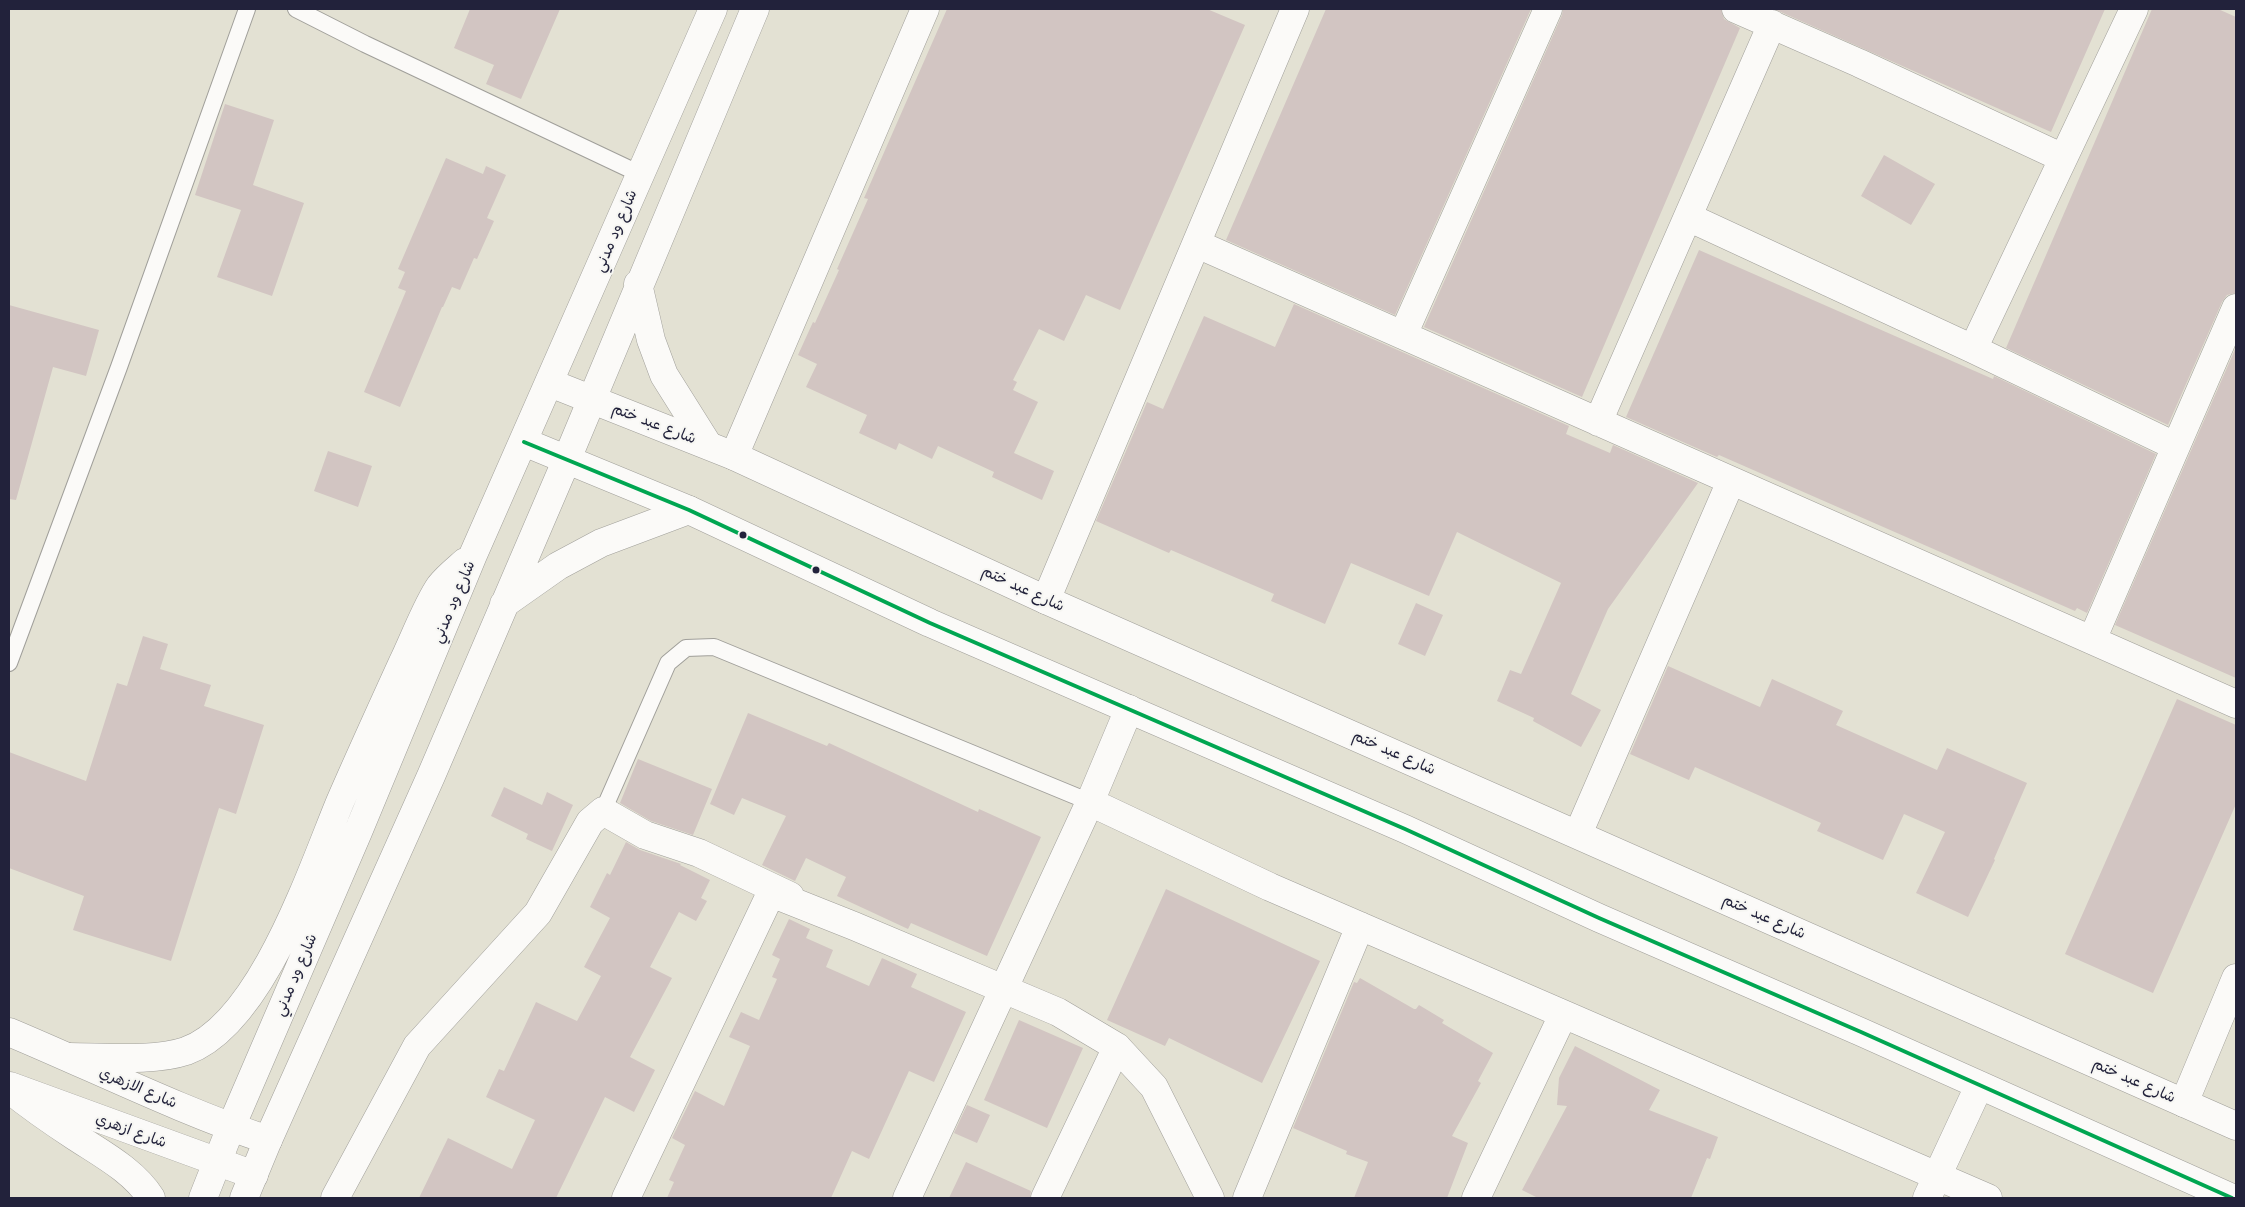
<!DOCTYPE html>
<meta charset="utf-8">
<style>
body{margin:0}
#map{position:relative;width:2245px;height:1207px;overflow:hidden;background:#e3e1d3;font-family:"Playpen Sans",sans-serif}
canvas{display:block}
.frame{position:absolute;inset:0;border:10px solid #22223b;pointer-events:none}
</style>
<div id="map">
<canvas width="2245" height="1207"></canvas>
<div class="frame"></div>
</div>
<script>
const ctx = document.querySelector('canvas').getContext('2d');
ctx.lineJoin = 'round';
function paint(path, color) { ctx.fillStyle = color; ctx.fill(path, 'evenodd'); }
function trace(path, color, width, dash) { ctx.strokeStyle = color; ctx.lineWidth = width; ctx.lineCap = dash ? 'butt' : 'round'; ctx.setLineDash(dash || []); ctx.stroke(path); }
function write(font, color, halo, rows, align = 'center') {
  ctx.font = font + ' "Playpen Sans","Playpen Sans Arabic",sans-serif'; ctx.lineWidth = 4; ctx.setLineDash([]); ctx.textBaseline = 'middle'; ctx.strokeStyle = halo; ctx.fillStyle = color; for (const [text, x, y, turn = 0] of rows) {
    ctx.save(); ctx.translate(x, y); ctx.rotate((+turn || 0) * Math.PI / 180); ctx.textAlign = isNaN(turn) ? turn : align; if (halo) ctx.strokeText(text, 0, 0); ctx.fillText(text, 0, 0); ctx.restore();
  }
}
const building = new Path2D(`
 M 470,9 L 560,9 L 521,99 L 486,84 L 494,65 L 454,48 Z
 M 947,9 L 1207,9 L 1245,25 L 1120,310 L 1086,295 L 1064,341 L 1039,329 L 1013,380 L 1017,382 L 1013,390 L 1038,402 L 1014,453 L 1054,471 L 1042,500 L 992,477 L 994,472 L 938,446 L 932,459 L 899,443 L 896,450 L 859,433 L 867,415 L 806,387 L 817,364 L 798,355 L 813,322 L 815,323 L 839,270 L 837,269 L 868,199 L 864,198 Z
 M 1326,9 L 1531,9 L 1395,315 L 1226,240 Z
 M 1563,9 L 1721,9 L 1724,19 L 1740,28 L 1582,397 L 1424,327 L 1562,15 Z
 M 1774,9 L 2105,9 L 2051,132 Z
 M 2152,9 L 2218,9 L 2236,17 L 2236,293 L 2227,295 L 2222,302 L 2168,425 L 2006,348 Z
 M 225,104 L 274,120 L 253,185 L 304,203 L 272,296 L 217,277 L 241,210 L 195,195 Z
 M 1884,155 L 1935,184 L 1911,225 L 1861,196 Z
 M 446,158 L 483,174 L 486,166 L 506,175 L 487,218 L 494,221 L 477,259 L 474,258 L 460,290 L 452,287 L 443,307 L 442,307 L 400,407 L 364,392 L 406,291 L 398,288 L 405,272 L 398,269 Z
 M 1699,250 L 1993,379 L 1994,376 L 2156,454 L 2087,613 L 2077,608 L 2075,611 L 1719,455 L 1717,457 L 1626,417 Z
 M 1294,304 L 1569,426 L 1566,434 L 1610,453 L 1613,445 L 1698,483 L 1608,609 L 1571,694 L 1601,710 L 1581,747 L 1533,721 L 1534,718 L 1497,701 L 1510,670 L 1521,674 L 1561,583 L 1457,532 L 1429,596 L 1351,563 L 1325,624 L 1271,601 L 1274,594 L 1171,550 L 1169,553 L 1096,521 L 1147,402 L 1163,409 L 1204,316 L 1275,347 Z
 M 9,305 L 99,330 L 86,376 L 53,367 L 16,500 L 9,499 Z
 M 2236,347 L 2236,678 L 2115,625 Z
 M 328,451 L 372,466 L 358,507 L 314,491 Z
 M 1416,603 L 1443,615 L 1425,656 L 1398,644 Z
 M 143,636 L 168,644 L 160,669 L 211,685 L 204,706 L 264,725 L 236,814 L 219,808 L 171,961 L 73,930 L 84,896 L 9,868 L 9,752 L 86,781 L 117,683 L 127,686 Z
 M 1668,666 L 1760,707 L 1772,679 L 1843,711 L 1836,725 L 1937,770 L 1947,748 L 2027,783 L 1994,859 L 1995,860 L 1968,917 L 1916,893 L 1945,832 L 1904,814 L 1883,860 L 1817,831 L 1821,823 L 1695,767 L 1689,780 L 1630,754 Z
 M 2177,699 L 2236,725 L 2236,804 L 2153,993 L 2065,954 Z
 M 748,713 L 827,746 L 829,743 L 978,812 L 979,809 L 1041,837 L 987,956 L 911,923 L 908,929 L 837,896 L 846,877 L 806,858 L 795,881 L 762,865 L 786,816 L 742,798 L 734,815 L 710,804 Z
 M 638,759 L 712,789 L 693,835 L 651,821 L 620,803 Z
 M 504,787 L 542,805 L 547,792 L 573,805 L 552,851 L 526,839 L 528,834 L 491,816 Z
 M 626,842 L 640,850 L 681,864 L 680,865 L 710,880 L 701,898 L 707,901 L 696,921 L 679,912 L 650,967 L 672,978 L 630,1057 L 655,1070 L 634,1112 L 605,1097 L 556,1198 L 419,1198 L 448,1138 L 512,1169 L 535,1120 L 486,1097 L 499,1069 L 504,1071 L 536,1002 L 577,1021 L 601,976 L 584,967 L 610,918 L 590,907 L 607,873 L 610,875 Z
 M 1166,889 L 1320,961 L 1262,1083 L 1169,1038 L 1165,1046 L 1107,1020 Z
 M 789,919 L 810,929 L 806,938 L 833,950 L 826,967 L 869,986 L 882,958 L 917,974 L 911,987 L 966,1012 L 934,1082 L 909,1071 L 869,1159 L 852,1151 L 831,1198 L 667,1198 L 674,1182 L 669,1180 L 685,1145 L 672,1138 L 695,1091 L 724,1106 L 750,1046 L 729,1037 L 741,1012 L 759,1020 L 777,979 L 772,977 L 780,959 L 772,955 Z
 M 1360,978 L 1414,1009 L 1416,1009 L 1419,1005 L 1444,1020 L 1442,1023 L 1493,1053 L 1478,1081 L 1481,1083 L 1452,1136 L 1468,1143 L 1447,1198 L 1354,1198 L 1368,1162 L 1346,1154 L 1347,1151 L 1293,1128 L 1354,982 L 1357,983 Z
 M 1019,1020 L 1083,1048 L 1047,1128 L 984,1100 Z
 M 1575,1046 L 1660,1090 L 1649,1110 L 1718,1137 L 1710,1159 L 1707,1158 L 1691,1198 L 1538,1198 L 1522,1190 L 1567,1106 L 1557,1105 L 1559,1078 Z
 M 967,1105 L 990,1115 L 977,1143 L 954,1133 Z
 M 966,1162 L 1031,1191 L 1030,1198 L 949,1198 Z`);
const lane = new Path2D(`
 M 296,9 L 365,44 L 640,174
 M 9,663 L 119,367 L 247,9
 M 603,811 L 668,663 L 686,648 L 714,647 L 1090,802`);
const street = new Path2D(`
 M 1736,9 L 1859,63 L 2063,158
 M 1688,217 L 1973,349 L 2175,446
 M 1197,244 L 2236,704
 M 1403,335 L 1548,9
 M 1973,349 L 2134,9
 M 1598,422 L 1772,24
 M 734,456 L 925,9
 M 1046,600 L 1295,9
 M 2092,640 L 2236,308
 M 1090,802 L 1270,887 L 1988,1198
 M 1578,834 L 1731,481
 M 2184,1103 L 2236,978
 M 335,1198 L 417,1046 L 538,913 L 590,822 L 603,811 L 645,835 L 699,853 L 790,896
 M 626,1198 L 771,893 L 854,926 L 1058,1012 L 1117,1047 L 1154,1087 L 1210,1198
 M 907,1198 L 1090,802 L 1129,709
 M 1045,1198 L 1117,1047
 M 1247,1198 L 1360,926
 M 1476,1198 L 1563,1015
 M 1927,1198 L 1979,1086`);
const primary = new Path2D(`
 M 550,383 L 734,456 L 1046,600 L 2236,1126
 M 524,442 L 689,510 L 930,623 L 1405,829 L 1599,918 L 1861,1032 L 2232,1198
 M 9,1032 C 95,1068 179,1110 268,1140
 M 10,1086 L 254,1175`);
const highway = new Path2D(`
 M 638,284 L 651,340 L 664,375 L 708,445
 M 504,604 L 558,566 L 601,543 L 689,510
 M 69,1057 C 105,1057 153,1062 186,1051 C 261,1024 311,872 340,802 C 360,756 381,710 402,664 C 413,642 427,604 440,586 C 447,577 456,570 465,562
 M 9,1089 C 30,1106 53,1122 76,1137 C 102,1154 134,1171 151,1198
 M 203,1198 L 231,1127 L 358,832 L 473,555 L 713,9
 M 244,1198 L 268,1140 L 431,776 L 567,459 L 755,9`);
const bus1 = new Path2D(`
 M 524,442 L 689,510 L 930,623 L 1405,829 L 1599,918 L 1861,1032 L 2232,1198`);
const markers = [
 [743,535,4.5,"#22223b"],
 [816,570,4.5,"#22223b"]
];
const streetNames = [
 ["شارع ود مدني",616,231,-67],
 ["شارع عبد ختم",654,424,21],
 ["شارع عبد ختم",1023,589,25],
 ["شارع ود مدني",454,602,-67],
 ["شارع عبد ختم",1394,753,24],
 ["شارع عبد ختم",1764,917,24],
 ["شارع ود مدني",296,975,-67],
 ["شارع عبد ختم",2134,1081,24],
 ["شارع الازهري",138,1088,23],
 ["شارع ازهري",131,1131,20]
];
paint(building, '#d2c5c2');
trace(lane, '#a09f9a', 18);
trace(street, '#a09f9a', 29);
trace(primary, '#a09f9a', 29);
trace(highway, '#a09f9a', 29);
trace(lane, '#fbfaf8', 16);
trace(street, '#fbfaf8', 28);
trace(primary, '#fbfaf8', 28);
trace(highway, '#fbfaf8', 28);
trace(bus1, '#00a651', 4);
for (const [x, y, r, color] of markers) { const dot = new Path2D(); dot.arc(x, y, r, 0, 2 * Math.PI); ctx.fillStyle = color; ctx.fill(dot); trace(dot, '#f6f6f2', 2); }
write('15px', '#22223b', '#f6f6f2', streetNames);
</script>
